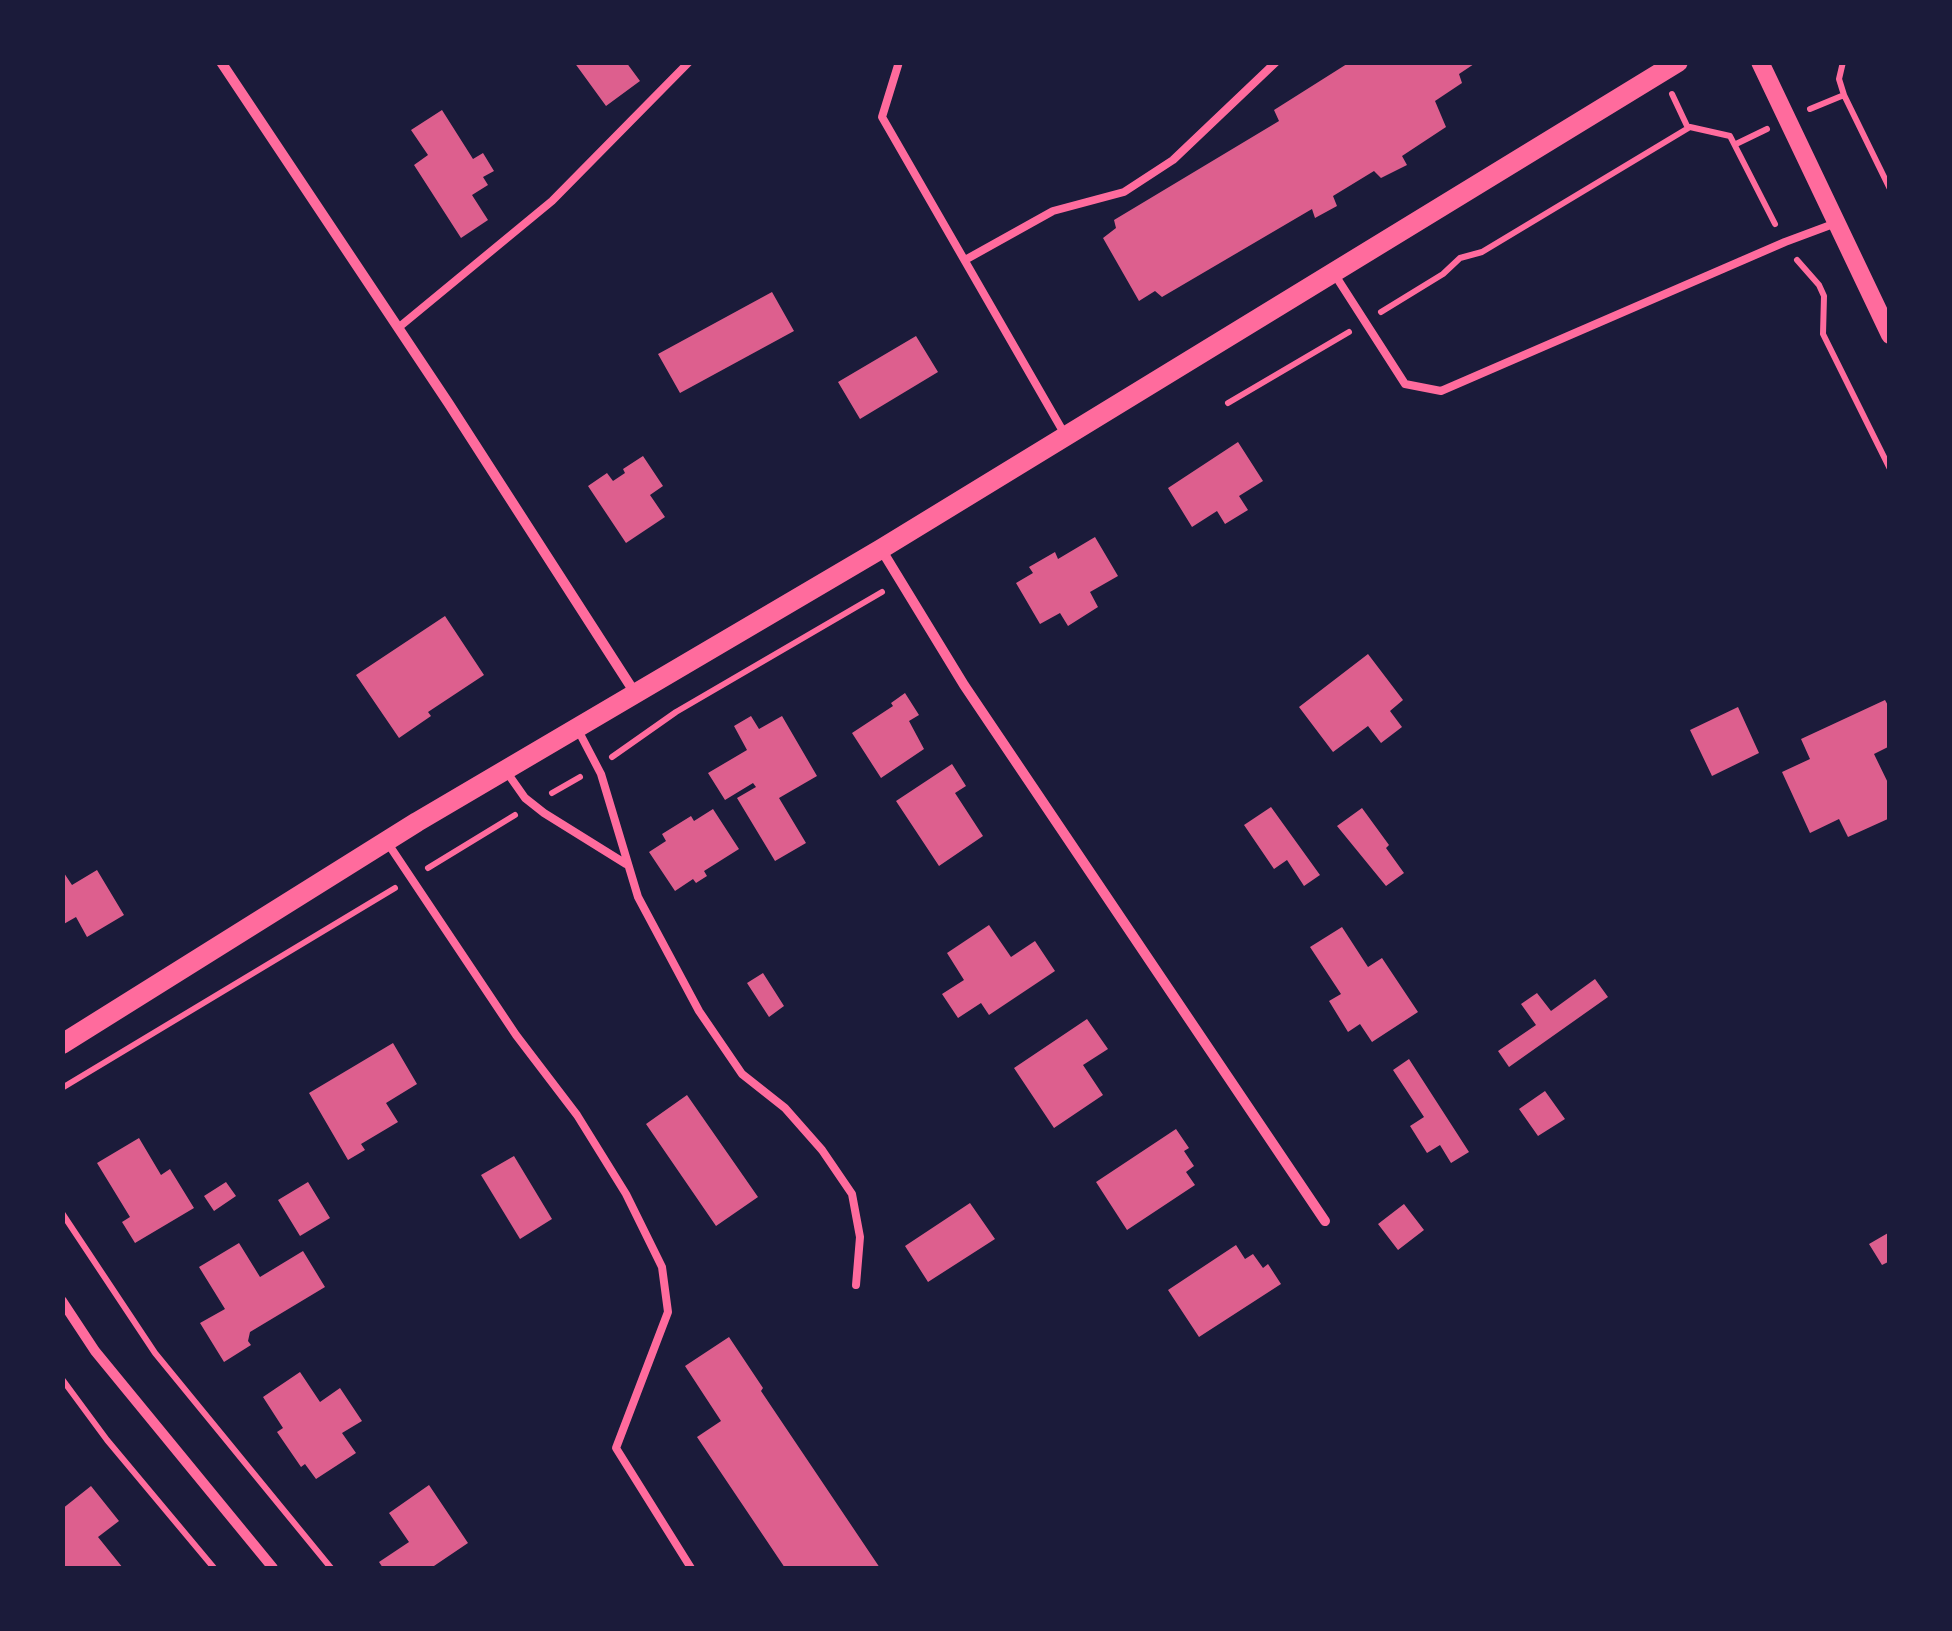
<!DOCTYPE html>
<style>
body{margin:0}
#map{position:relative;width:1952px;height:1631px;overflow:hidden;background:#1b1b3a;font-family:Cabin,sans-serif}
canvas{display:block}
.frame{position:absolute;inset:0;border:65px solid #1b1b3a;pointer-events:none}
</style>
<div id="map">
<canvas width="1952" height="1631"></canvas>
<div class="frame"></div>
</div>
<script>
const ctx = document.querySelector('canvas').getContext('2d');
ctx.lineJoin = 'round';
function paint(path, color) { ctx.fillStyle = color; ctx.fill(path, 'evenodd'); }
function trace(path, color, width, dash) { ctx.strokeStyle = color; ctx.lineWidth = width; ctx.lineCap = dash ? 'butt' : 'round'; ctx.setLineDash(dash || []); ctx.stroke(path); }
const building = new Path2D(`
 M 574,62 L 626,62 L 640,81 L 606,106 Z
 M 1350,62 L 1477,62 L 1459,74 L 1462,83 L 1435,101 L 1446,127 L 1402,156 L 1407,165 L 1381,178 L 1374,171 L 1333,196 L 1337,206 L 1315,218 L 1312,209 L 1162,297 L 1155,291 L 1139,301 L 1103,238 L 1116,228 L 1114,220 L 1279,121 L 1274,110 Z
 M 442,110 L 473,159 L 483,153 L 494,171 L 483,177 L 488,185 L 472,195 L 488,220 L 461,238 L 414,165 L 428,155 L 411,130 Z
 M 772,292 L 794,331 L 680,393 L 658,354 Z
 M 916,336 L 938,372 L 860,419 L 838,382 Z
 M 1238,442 L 1263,481 L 1239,496 L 1248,510 L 1225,524 L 1217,511 L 1192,527 L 1168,488 Z
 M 643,456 L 663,486 L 650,495 L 665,517 L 626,543 L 588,486 L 607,473 L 613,481 L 625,473 L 623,469 Z
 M 1095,537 L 1118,576 L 1090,592 L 1098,607 L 1068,626 L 1060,613 L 1040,624 L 1016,583 L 1033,573 L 1029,567 L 1055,552 L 1058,559 Z
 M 445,616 L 484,675 L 428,712 L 431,716 L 399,738 L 356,675 Z
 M 1368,654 L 1403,700 L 1390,711 L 1402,727 L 1381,743 L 1368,726 L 1333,752 L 1299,707 Z
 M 905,693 L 919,715 L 909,721 L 924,749 L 881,778 L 852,733 L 893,706 L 891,703 Z
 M 1885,700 L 1890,709 L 1890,746 L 1874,754 L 1890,787 L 1890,818 L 1848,837 L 1839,819 L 1810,833 L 1782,772 L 1810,759 L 1801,739 Z
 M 1738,707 L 1759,753 L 1712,776 L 1690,730 Z
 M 751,716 L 759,729 L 782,716 L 817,776 L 779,798 L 806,843 L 775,861 L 737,798 L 756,787 L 753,783 L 725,800 L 708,773 L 747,750 L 734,726 Z
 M 952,764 L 966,786 L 955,793 L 983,836 L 939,866 L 896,801 Z
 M 1271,807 L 1320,875 L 1304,886 L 1287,860 L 1274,869 L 1244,825 Z
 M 1362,808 L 1389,845 L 1386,848 L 1404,873 L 1386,886 L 1337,826 Z
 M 713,809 L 739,849 L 704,871 L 707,876 L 696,883 L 693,879 L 675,891 L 649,852 L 666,841 L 662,834 L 691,816 L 694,821 Z
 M 62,870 L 72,885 L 97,870 L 124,915 L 87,937 L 76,917 L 62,925 Z
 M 989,925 L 1011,957 L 1035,941 L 1055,971 L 989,1015 L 981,1003 L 958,1018 L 942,994 L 964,980 L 947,953 Z
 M 1342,927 L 1368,967 L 1382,958 L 1418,1012 L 1372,1042 L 1360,1024 L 1348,1032 L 1329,1001 L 1341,994 L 1310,947 Z
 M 763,973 L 784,1006 L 769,1017 L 747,983 Z
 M 1595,979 L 1608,997 L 1509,1067 L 1498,1051 L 1536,1025 L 1521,1004 L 1537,993 L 1551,1011 Z
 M 1087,1019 L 1108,1049 L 1083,1065 L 1103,1095 L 1054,1128 L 1014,1068 Z
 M 393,1043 L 417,1084 L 386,1103 L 398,1122 L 361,1144 L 365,1150 L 348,1160 L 309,1093 Z
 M 1409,1059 L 1469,1152 L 1451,1163 L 1440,1145 L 1427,1153 L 1410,1126 L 1424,1117 L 1393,1070 Z
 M 1545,1091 L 1565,1119 L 1538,1136 L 1519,1109 Z
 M 687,1095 L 758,1197 L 716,1226 L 646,1124 Z
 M 1176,1129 L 1189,1148 L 1184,1151 L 1194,1166 L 1186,1172 L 1195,1185 L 1127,1230 L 1096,1182 Z
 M 139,1138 L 161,1175 L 170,1169 L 194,1208 L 135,1243 L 122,1222 L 130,1217 L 97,1163 Z
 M 514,1156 L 552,1219 L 520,1239 L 481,1175 Z
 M 226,1182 L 236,1196 L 214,1211 L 204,1196 Z
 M 308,1182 L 330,1218 L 300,1236 L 278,1200 Z
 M 970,1203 L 995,1239 L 928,1282 L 905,1246 Z
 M 1404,1204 L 1424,1230 L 1398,1250 L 1378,1224 Z
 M 1888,1233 L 1890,1261 L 1882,1265 L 1869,1244 Z
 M 239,1243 L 260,1277 L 303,1251 L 325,1287 L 250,1332 L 248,1341 L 251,1345 L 224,1362 L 200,1323 L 225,1309 L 199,1267 Z
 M 1236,1245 L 1245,1259 L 1253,1254 L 1263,1268 L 1268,1264 L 1281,1284 L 1199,1337 L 1168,1290 Z
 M 729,1337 L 763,1388 L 761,1391 L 880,1568 L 785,1568 L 697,1437 L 721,1421 L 685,1366 Z
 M 300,1372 L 320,1402 L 340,1388 L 362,1421 L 342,1433 L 356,1453 L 316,1479 L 305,1464 L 301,1467 L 277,1432 L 283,1428 L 263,1397 Z
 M 429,1485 L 468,1543 L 431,1568 L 383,1568 L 379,1562 L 409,1542 L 389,1513 Z
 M 91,1486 L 119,1521 L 98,1537 L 123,1568 L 62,1568 L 62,1509 Z`);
const path = new Path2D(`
 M 1672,94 L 1688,128
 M 1844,95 L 1890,189
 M 1810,109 L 1844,95 L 1839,79 L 1843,62
 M 1736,144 L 1767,129
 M 1797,260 L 1819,285 L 1824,296 L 1823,334 L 1890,469
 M 1381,312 L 1443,274 L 1460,258 L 1482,252 L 1690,127 L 1730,136 L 1775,224
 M 1228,403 L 1349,332
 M 612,757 L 676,712 L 882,592
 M 552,793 L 580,777
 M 428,868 L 515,815
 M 62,1088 L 395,888
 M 62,1213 L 155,1353 L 331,1568
 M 62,1379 L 107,1440 L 214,1568`);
const service = new Path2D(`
 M 899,62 L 882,117 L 1064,433
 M 965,260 L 1053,211 L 1124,192 L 1173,160 L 1276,62
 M 1335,275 L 1405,384 L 1441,391 L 1785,242 L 1836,223
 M 398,328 L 552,201 L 689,62
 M 578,730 L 601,774 L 638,897 L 699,1011 L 742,1074 L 785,1108 L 822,1150 L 852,1194 L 860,1237 L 856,1285
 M 506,771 L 525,798 L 544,813 L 626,864
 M 387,842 L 516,1035 L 577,1115 L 626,1194 L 662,1267 L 668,1312 L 616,1448 L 691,1568`);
const minor = new Path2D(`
 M 221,62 L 449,404 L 635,693
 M 881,549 L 964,685 L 1325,1221
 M 62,1301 L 95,1351 L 273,1568`);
const tertiary = new Path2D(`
 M 1760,62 L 1890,335`);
const secondary = new Path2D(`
 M 62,1044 L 417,822 L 881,549 L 1678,62`);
paint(building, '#dd5f8e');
trace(path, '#ff6b9d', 6);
trace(service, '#ff6b9d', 8);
trace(minor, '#ff6b9d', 10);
trace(tertiary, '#ff6b9d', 18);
trace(secondary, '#ff6b9d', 20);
</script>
